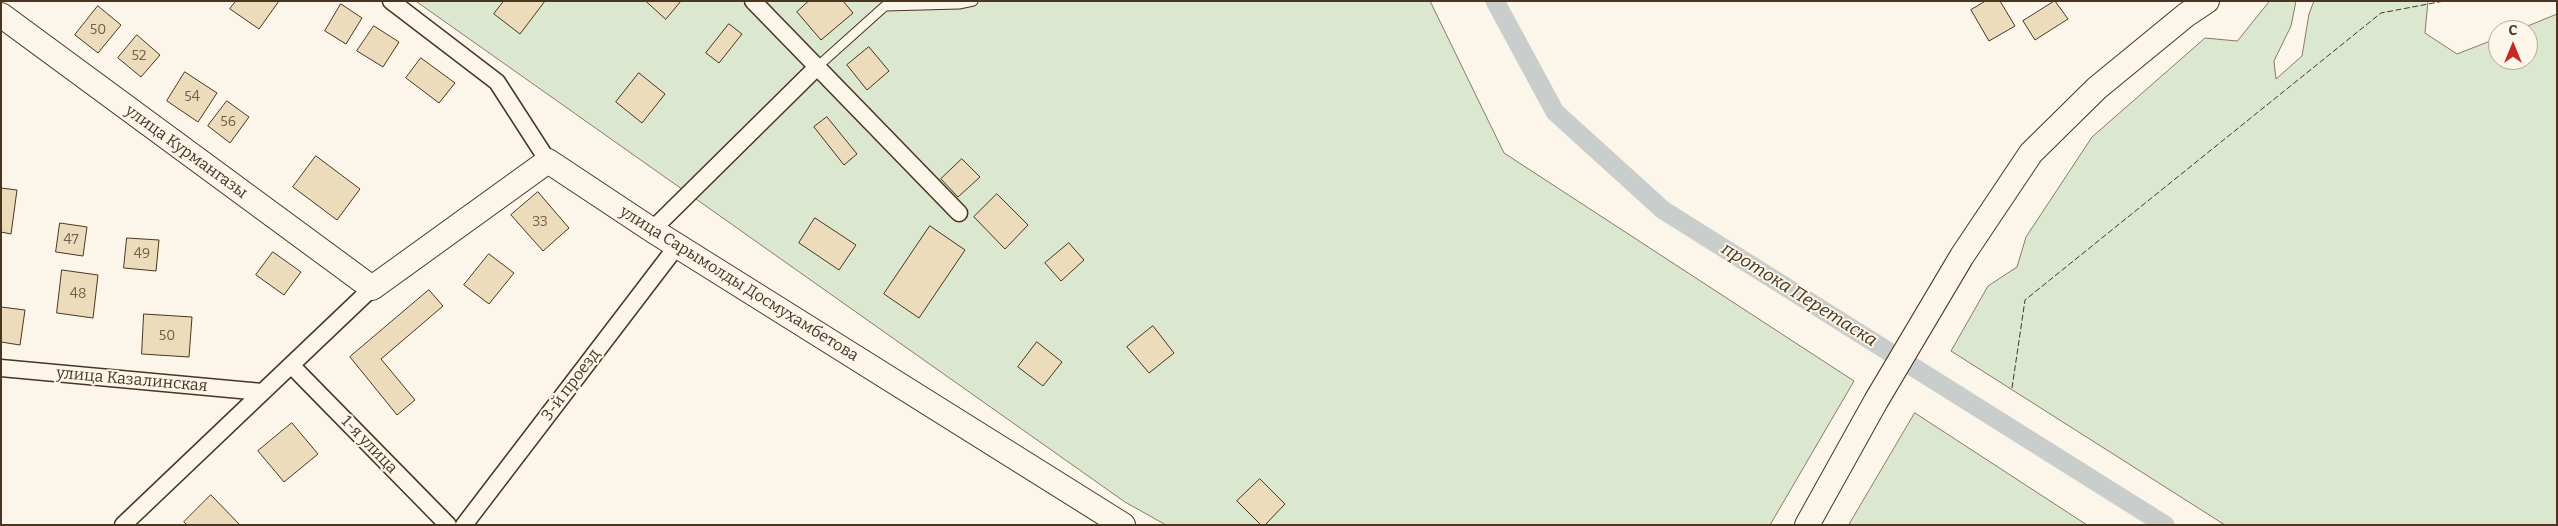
<!DOCTYPE html>
<meta charset="utf-8">
<style>
body{margin:0}
#map{position:relative;width:2558px;height:526px;overflow:hidden;background:#fbf6e9;font-family:Bitter,serif}
canvas{display:block}
.frame{position:absolute;inset:0;border:2px solid #4a3520;pointer-events:none}
.north{position:absolute;left:2488px;top:20px;width:50px;height:50px;box-sizing:border-box;background:#fbf6e9;border:1px solid #b4a999;border-radius:50%;rotate:0deg;font-size:14px;font-weight:700;line-height:20px;text-align:center;color:#4a3520}
.north::after{content:'';display:block;margin:auto;width:18px;height:22px;background:#c62828;clip-path:polygon(50% 0,100% 100%,50% 72%,0 100%)}
</style>
<div id="map">
<canvas width="2558" height="526"></canvas>
<div class="frame"></div>
<div class="north">С</div>
</div>
<script>
const ctx = document.querySelector('canvas').getContext('2d');
ctx.lineJoin = 'round';
function paint(path, color) { ctx.fillStyle = color; ctx.fill(path, 'evenodd'); }
function trace(path, color, width, dash) { ctx.strokeStyle = color; ctx.lineWidth = width; ctx.lineCap = dash ? 'butt' : 'round'; ctx.setLineDash(dash || []); ctx.stroke(path); }
function write(font, color, halo, rows, align = 'center') {
  ctx.font = font + ' Bitter,serif'; ctx.lineWidth = 4; ctx.setLineDash([]); ctx.textBaseline = 'middle'; ctx.strokeStyle = halo; ctx.fillStyle = color; for (const [text, x, y, turn = 0] of rows) {
    ctx.save(); ctx.translate(x, y); ctx.rotate((+turn || 0) * Math.PI / 180); ctx.textAlign = isNaN(turn) ? turn : align; if (halo) ctx.strokeText(text, 0, 0); ctx.fillText(text, 0, 0); ctx.restore();
  }
}
const green = new Path2D(`
 M 416,1 L 1430,1 L 1504,153 L 1854,381 L 1770,525 L 1166,525 L 1125,502 Z
 M 2270,1 L 2296,1 L 2291,26 L 2274,61 L 2276,79 L 2302,56 L 2309,14 L 2314,1 L 2428,1 L 2425,33 L 2457,54 L 2498,38 L 2498,60 L 2528,60 L 2528,30 L 2518,30 L 2557,14 L 2557,525 L 2225,525 L 1951,351 L 1988,286 L 2017,267 L 2026,237 L 2092,137 L 2205,38 L 2237,41 Z
 M 1915,413 L 2087,525 L 1849,525 Z`);
const canal = new Path2D(`
 M 1495,1 L 1555,112 L 1663,210 L 2165,525`);
const building = new Path2D(`
 M 236,1 L 279,1 L 259,29 L 230,9 Z
 M 504,1 L 545,1 L 520,34 L 494,14 Z
 M 646,1 L 681,1 L 666,19 Z
 M 809,1 L 843,1 L 853,13 L 821,40 L 797,12 Z
 M 1986,1 L 2000,1 L 2015,26 L 1989,41 L 1971,10 Z
 M 2055,1 L 2068,19 L 2035,40 L 2023,21 Z
 M 341,4 L 362,18 L 346,44 L 325,31 Z
 M 98,6 L 121,25 L 98,53 L 75,35 Z
 M 729,24 L 742,34 L 719,63 L 706,53 Z
 M 374,26 L 399,42 L 383,67 L 357,51 Z
 M 137,35 L 160,55 L 141,77 L 118,58 Z
 M 869,47 L 889,71 L 867,90 L 847,65 Z
 M 421,58 L 455,83 L 439,103 L 406,78 Z
 M 185,72 L 217,93 L 198,122 L 167,101 Z
 M 639,73 L 665,94 L 642,123 L 616,102 Z
 M 227,101 L 249,117 L 230,143 L 208,126 Z
 M 827,117 L 857,154 L 844,165 L 814,127 Z
 M 316,156 L 360,189 L 337,220 L 293,187 Z
 M 962,159 L 980,177 L 958,197 L 941,179 Z
 M 1,188 L 17,190 L 11,234 L 1,232 Z
 M 538,192 L 569,228 L 543,251 L 511,215 Z
 M 997,194 L 1028,225 L 1005,249 L 974,217 Z
 M 815,218 L 856,245 L 839,270 L 799,243 Z
 M 60,223 L 87,227 L 83,256 L 56,252 Z
 M 930,226 L 965,250 L 919,318 L 884,294 Z
 M 127,238 L 159,240 L 156,271 L 124,268 Z
 M 1069,243 L 1084,260 L 1061,281 L 1045,263 Z
 M 273,252 L 301,272 L 284,295 L 256,275 Z
 M 489,254 L 514,273 L 489,304 L 464,285 Z
 M 62,270 L 98,275 L 93,318 L 57,313 Z
 M 429,290 L 443,306 L 381,359 L 415,400 L 397,415 L 350,357 Z
 M 1,307 L 25,310 L 20,345 L 1,342 Z
 M 144,314 L 192,317 L 189,357 L 142,354 Z
 M 1153,326 L 1174,353 L 1149,373 L 1127,347 Z
 M 1037,342 L 1062,362 L 1043,386 L 1018,367 Z
 M 292,423 L 318,454 L 284,482 L 258,451 Z
 M 1260,479 L 1285,504 L 1265,525 L 1261,525 L 1237,501 Z
 M 211,495 L 240,525 L 187,525 L 184,522 Z`);
const lane = new Path2D(`
 M 817,67 L 885,6 L 959,4 L 973,1`);
const street = new Path2D(`
 M 391,1 L 497,82 L 548,161
 M 753,1 L 959,213
 M 652,230 L 817,67
 M 291,365 L 448,525
 M 1,368 L 262,392
 M 123,525 L 372,288
 M 464,525 L 677,246`);
const secondary = new Path2D(`
 M 1,15 L 372,288 L 548,161 L 652,230 L 1123,525
 M 1807,525 L 1876,401 L 1962,256 L 2031,153 L 2097,88 L 2186,15 L 2207,1`);
const fence = new Path2D(`
 M 2012,388 L 2025,300 L 2381,13 L 2444,1`);
const numberNames = [
 ["50",98,30],
 ["52",139,56],
 ["54",192,97],
 ["56",228,122],
 ["33",540,222],
 ["47",71,240],
 ["49",142,254],
 ["48",78,294],
 ["50",167,336]
];
const streetNames = [
 ["улица Курмангазы",186,152,36],
 ["улица Сарымолды Досмухамбетова",739,284,32],
 ["улица Казалинская",132,380,5],
 ["3-й проезд",571,385,-53],
 ["1-я улица",369,445,46]
];
const waterNames = [
 ["протока Перетаска",1799,295,32]
];
paint(green, '#dce7d0');
trace(green, '#887966', 1);
trace(canal, '#c9cecd', 19);
paint(building, '#ecdcbc');
trace(building, '#4a3520', 1);
trace(lane, '#4a3520', 11);
trace(street, '#4a3520', 19);
trace(secondary, '#4a3520', 26);
trace(lane, '#fbf6e9', 9);
trace(street, '#fbf6e9', 16);
trace(secondary, '#fbf6e9', 24);
trace(fence, '#4a3520', 1, [6, 2.5]);
write('14px', '#725f47', null, numberNames);
write('16px', '#4a3520', '#fbf6e9', streetNames);
write('italic 18px', '#4a3520', '#fbf6e9', waterNames);
</script>
